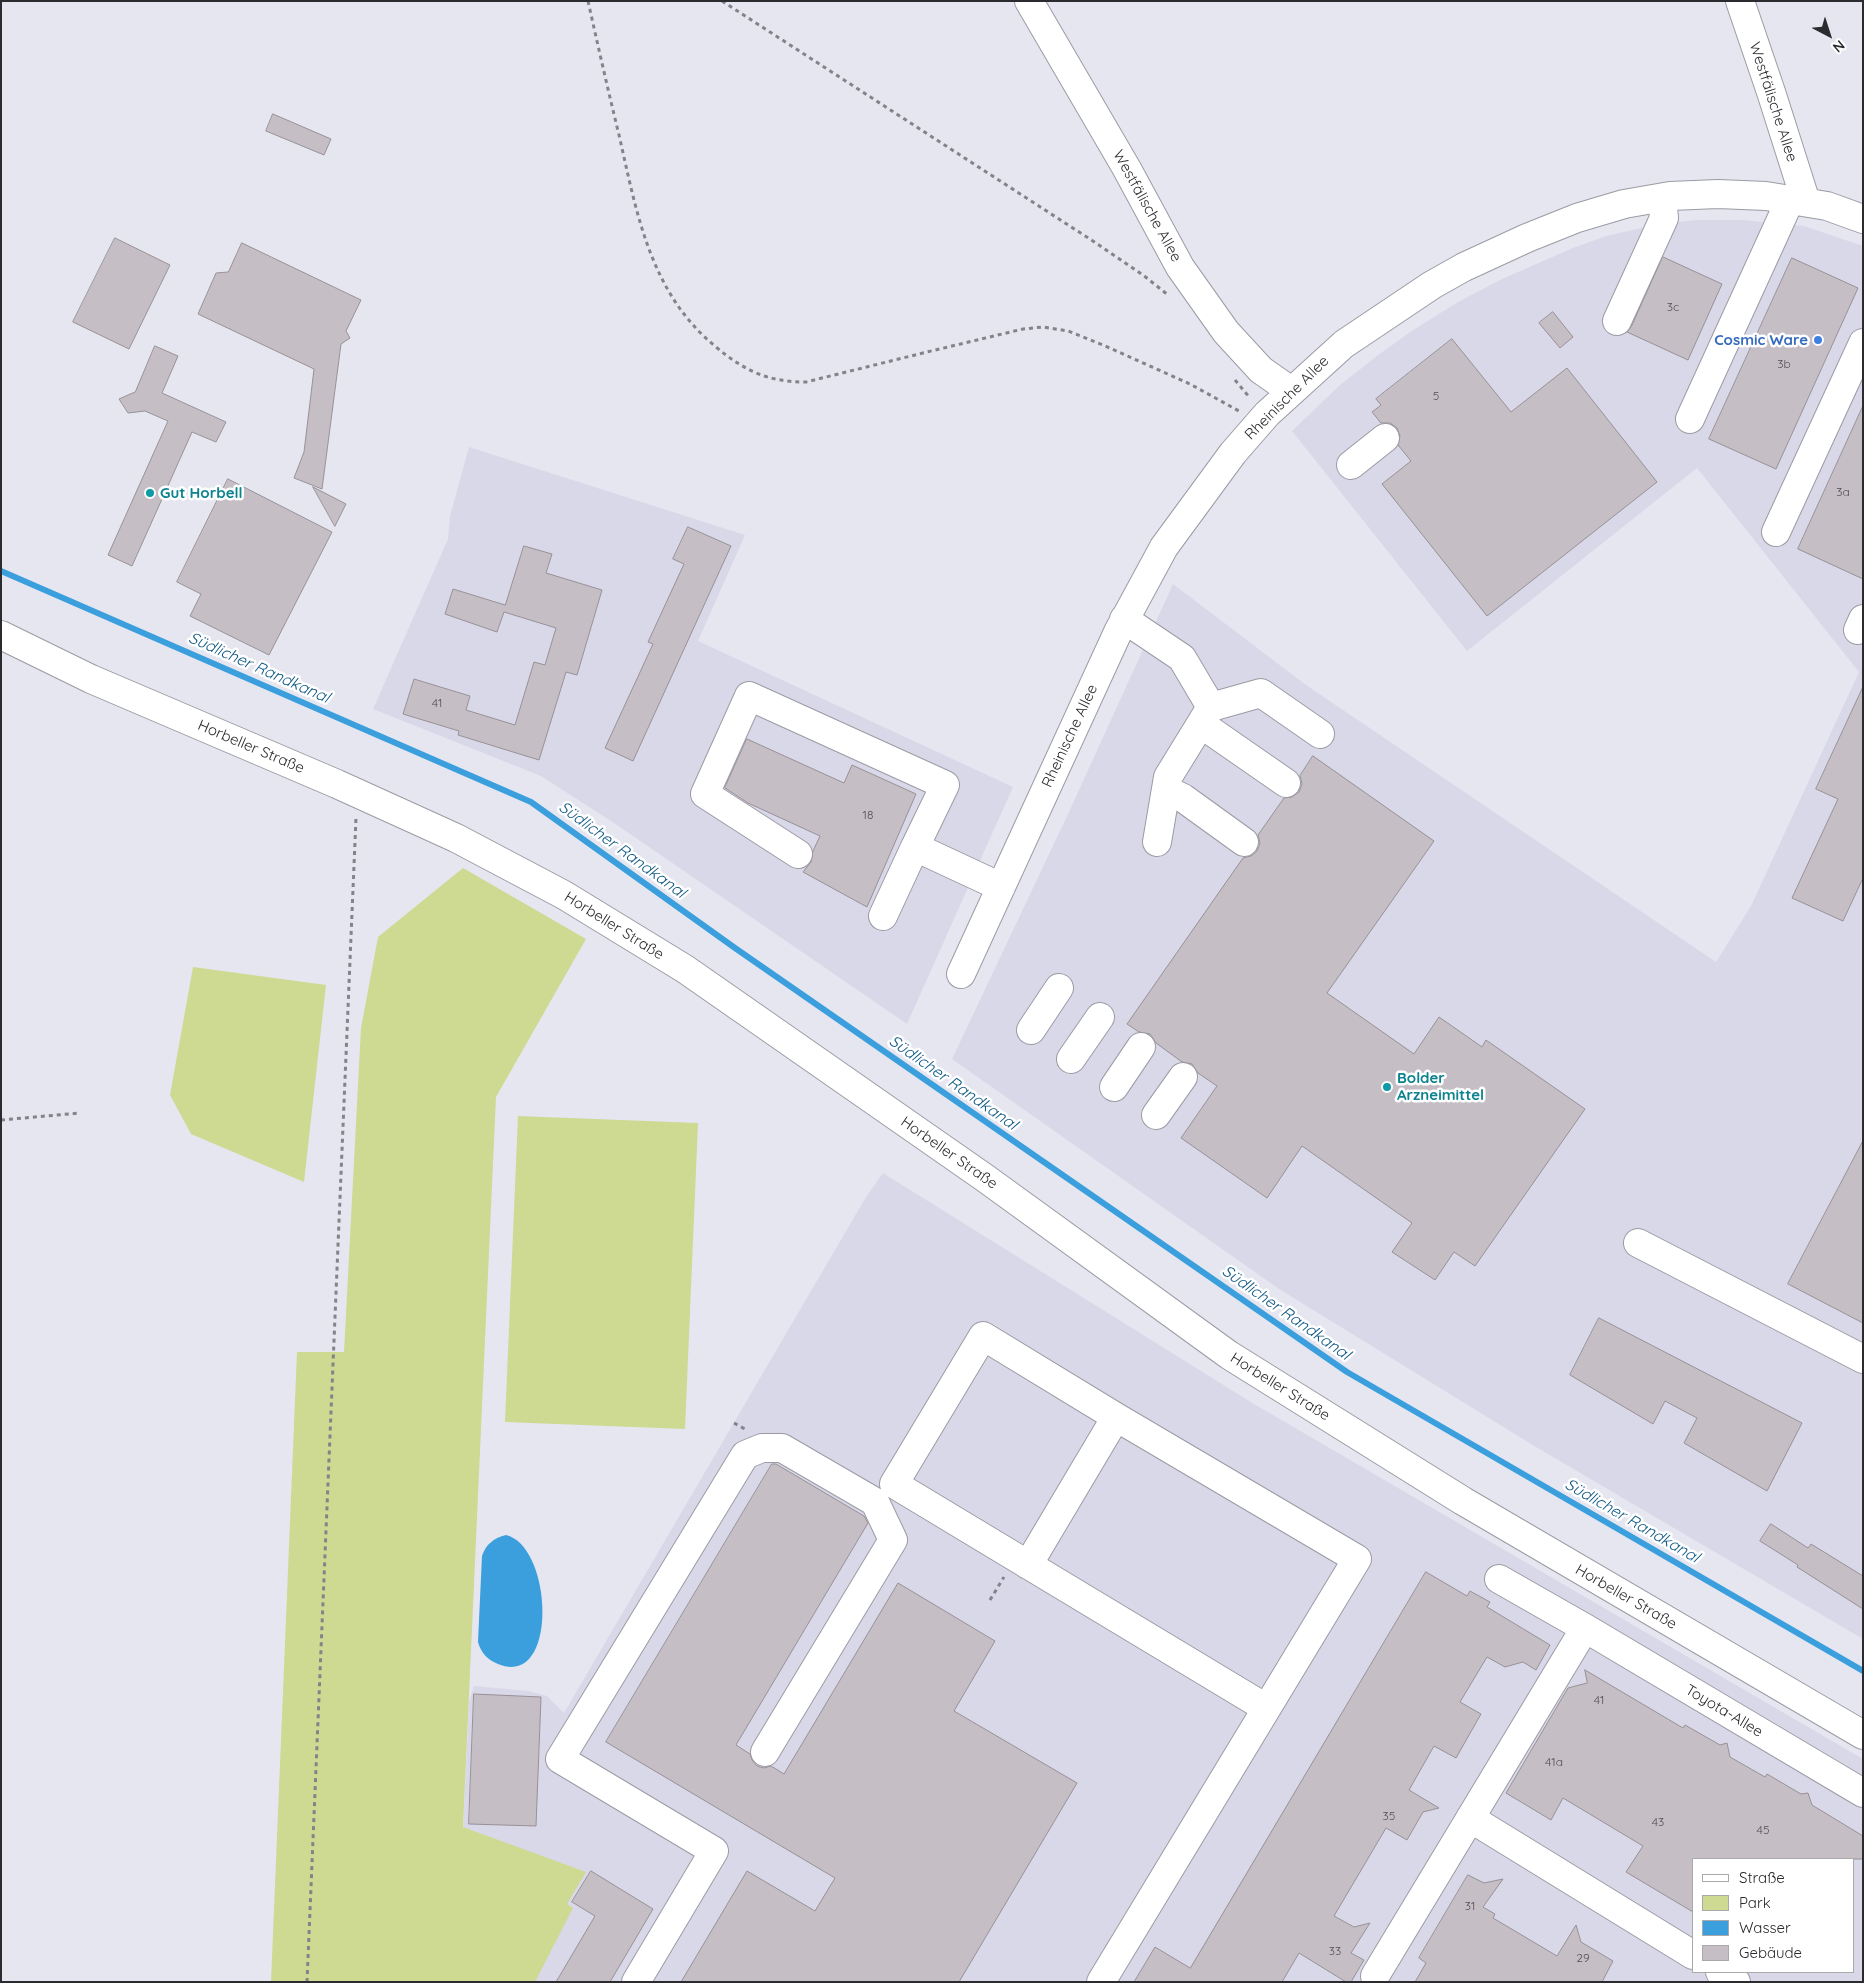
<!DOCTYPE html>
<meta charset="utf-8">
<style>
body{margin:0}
#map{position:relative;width:1864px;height:1983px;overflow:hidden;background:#e6e6f0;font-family:Quicksand,sans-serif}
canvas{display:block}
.frame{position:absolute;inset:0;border:2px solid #2b2b2f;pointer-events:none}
.legend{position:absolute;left:1692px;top:1858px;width:162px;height:115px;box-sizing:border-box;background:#fff;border:1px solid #aaaaac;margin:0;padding:6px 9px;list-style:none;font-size:15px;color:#2b2b2f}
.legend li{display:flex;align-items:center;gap:10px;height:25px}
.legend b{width:25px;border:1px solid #aaaaac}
.north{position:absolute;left:1804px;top:10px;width:50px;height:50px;-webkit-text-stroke:4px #fff;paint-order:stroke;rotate:140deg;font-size:14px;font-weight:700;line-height:20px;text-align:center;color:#2b2b2f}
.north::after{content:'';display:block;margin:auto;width:18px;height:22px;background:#2b2b2f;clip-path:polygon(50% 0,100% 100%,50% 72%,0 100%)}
</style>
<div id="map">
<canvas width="1864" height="1983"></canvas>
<div class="frame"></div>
<ul class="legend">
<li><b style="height:6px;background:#fff"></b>Straße</li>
<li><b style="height:14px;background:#ced992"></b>Park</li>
<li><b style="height:14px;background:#3a9fdc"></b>Wasser</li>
<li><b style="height:14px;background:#c5bec4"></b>Gebäude</li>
</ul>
<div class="north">N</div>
</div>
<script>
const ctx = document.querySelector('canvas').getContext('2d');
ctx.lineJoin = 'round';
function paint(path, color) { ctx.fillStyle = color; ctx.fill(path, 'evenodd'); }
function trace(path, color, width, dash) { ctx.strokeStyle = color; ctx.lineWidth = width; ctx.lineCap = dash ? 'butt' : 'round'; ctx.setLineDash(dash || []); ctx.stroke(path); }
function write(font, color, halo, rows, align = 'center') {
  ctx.font = font + ' Quicksand,sans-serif'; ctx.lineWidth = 5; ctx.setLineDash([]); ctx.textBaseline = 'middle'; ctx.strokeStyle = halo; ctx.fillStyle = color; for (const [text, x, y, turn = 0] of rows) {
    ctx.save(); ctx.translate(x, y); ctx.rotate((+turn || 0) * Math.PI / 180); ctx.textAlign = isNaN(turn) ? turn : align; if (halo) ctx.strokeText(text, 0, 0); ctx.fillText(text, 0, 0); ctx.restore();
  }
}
const built = new Path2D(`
 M 1697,220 L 1743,220 L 1804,226 L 1863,246 L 1863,1639 L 1536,1447 L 1279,1289 L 952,1059 L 1068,814 L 1173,584 L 1306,685 L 1716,962 L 1751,906 L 1859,672 L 1697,468 L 1467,651 L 1292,431 L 1340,385 L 1377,356 L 1410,332 L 1458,302 L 1502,279 L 1573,248 L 1606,236 L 1659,224 Z
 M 469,447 L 745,535 L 698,641 L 1013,787 L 907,1024 L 614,823 L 541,776 L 373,709 L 448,539 L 450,516 Z
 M 883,1173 L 1254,1404 L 1863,1759 L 1863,1982 L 456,1982 L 469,1702 L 474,1686 L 528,1691 L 547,1696 L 564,1713 L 866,1197 ZM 1693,1859 L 1853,1859 L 1853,1972 L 1693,1972 Z`);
const green = new Path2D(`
 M 463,868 L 586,939 L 496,1097 L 463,1827 L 586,1872 L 567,1904 L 573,1908 L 535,1982 L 271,1982 L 297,1352 L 344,1352 L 361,1028 L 378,937 Z
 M 193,967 L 326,985 L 304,1182 L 191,1134 L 170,1095 Z
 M 518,1116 L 698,1123 L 685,1429 L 505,1422 Z`);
const water = new Path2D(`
 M 506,1535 C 553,1546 559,1689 498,1664 C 488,1660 481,1653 478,1642 L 482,1556 C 486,1544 494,1538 506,1535 Z`);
const stream = new Path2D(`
 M 1,571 L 531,802 L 735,948 L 1347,1372 L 1863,1671`);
const building = new Path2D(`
 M 273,114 L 331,139 L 324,155 L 266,131 Z
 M 115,238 L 170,265 L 129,349 L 73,322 Z
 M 242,243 L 361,300 L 346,331 L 350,338 L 341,344 L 322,489 L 294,478 L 304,452 L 314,369 L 198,314 L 216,273 L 228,272 Z
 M 1663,257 L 1722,284 L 1688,360 L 1627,332 L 1631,327 Z
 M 1792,258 L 1858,288 L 1776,469 L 1709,439 Z
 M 1553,312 L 1573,337 L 1560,348 L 1539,323 Z
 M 1452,339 L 1511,412 L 1567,368 L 1657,482 L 1487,616 L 1382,484 L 1411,461 L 1398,445 L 1400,436 L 1397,428 L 1390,423 L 1381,423 L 1372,412 L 1381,405 L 1376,399 Z
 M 155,346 L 178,356 L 162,393 L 226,422 L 216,442 L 192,432 L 132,566 L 108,555 L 168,421 L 145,411 L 128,413 L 119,399 L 135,392 Z
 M 1863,406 L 1863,579 L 1798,549 Z
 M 228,479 L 332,532 L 269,655 L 190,616 L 201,594 L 177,582 Z
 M 313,487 L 346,504 L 335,526 Z
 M 688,527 L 731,546 L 633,761 L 605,748 L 653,644 L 648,642 L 684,564 L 673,559 Z
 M 524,546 L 552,554 L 546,573 L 602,590 L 577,675 L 566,672 L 539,760 L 458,735 L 459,731 L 403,714 L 414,679 L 470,696 L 466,710 L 515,725 L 534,662 L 545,665 L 556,628 L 504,612 L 497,632 L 445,614 L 453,589 L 505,605 Z
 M 1863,687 L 1863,878 L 1843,921 L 1792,898 L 1838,799 L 1816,789 Z
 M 747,739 L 844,783 L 852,765 L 916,794 L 867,907 L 803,872 L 811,862 L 813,851 L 820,836 L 748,803 L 725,788 Z
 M 1313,756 L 1434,841 L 1327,993 L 1414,1054 L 1439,1017 L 1482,1047 L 1486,1040 L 1585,1109 L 1475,1266 L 1454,1252 L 1435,1280 L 1392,1252 L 1412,1223 L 1302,1146 L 1267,1198 L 1181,1138 L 1217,1086 L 1198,1073 L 1192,1064 L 1182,1062 L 1156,1043 L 1150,1034 L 1139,1032 L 1127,1024 L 1243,858 L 1251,856 L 1257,851 L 1260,843 L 1258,835 L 1284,798 L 1292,797 L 1299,792 L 1302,784 L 1300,776 Z
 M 1863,1141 L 1863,1323 L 1788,1284 Z
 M 1599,1318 L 1802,1423 L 1767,1491 L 1684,1443 L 1697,1418 L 1665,1401 L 1653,1424 L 1570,1375 Z
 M 772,1464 L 776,1464 L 864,1516 L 868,1523 L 736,1745 L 750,1754 L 752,1760 L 757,1766 L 764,1768 L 771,1766 L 784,1774 L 898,1583 L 995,1641 L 954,1711 L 1077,1783 L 959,1982 L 681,1982 L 747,1871 L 815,1911 L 835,1878 L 606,1742 Z
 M 1771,1524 L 1808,1548 L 1811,1544 L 1863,1576 L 1863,1609 L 1797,1567 L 1798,1565 L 1760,1541 Z
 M 1426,1572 L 1467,1596 L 1470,1591 L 1490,1602 L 1487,1607 L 1550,1645 L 1536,1670 L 1523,1662 L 1505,1667 L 1487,1657 L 1460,1702 L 1481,1714 L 1456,1758 L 1434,1746 L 1409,1790 L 1439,1808 L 1423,1812 L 1407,1840 L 1386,1828 L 1334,1916 L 1354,1927 L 1370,1923 L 1351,1953 L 1364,1960 L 1351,1982 L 1346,1982 L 1299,1953 L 1282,1982 L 1134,1982 L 1155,1947 L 1190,1968 Z
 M 1585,1670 L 1683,1728 L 1685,1725 L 1720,1745 L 1727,1743 L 1730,1757 L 1765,1777 L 1767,1774 L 1801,1794 L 1808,1793 L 1812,1805 L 1863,1836 L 1863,1859 L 1693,1859 L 1693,1912 L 1626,1872 L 1643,1846 L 1563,1798 L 1551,1820 L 1506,1793 L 1568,1688 L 1587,1683 Z
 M 474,1694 L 541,1697 L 536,1826 L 469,1824 Z
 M 591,1871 L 653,1909 L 610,1982 L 556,1982 L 595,1916 L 572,1902 Z
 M 1468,1875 L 1484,1883 L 1503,1879 L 1483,1907 L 1495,1914 L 1493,1918 L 1557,1956 L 1576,1925 L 1581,1942 L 1613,1961 L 1602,1982 L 1415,1982 L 1426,1963 L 1419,1958 Z`);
const path = new Path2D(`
 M 588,1 C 598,46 608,90 619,135 C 637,214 650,293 716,347 C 745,371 768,382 806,382 L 927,352 L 1023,329 L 1043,327 L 1068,331 L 1103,345 L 1190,384 L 1239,411
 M 722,1 L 1096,243 L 1143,275 L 1168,295
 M 1235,380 L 1250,398
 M 1,1120 L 80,1113
 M 734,1423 L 745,1429
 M 990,1600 L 1004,1577
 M 307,1982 L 356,818`);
const minor = new Path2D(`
 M 1029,1 L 1127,169 L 1180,267 L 1226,332 L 1261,370 L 1291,391
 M 1740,1 L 1771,92 L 1806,202
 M 1617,321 L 1664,218 L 1662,198
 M 1690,419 L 1785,211 L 1788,199
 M 1351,465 L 1385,438
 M 1776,532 L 1863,343
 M 1124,619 L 1182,658 L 1211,707
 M 1858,630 L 1863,619
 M 1201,724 L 1286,783
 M 1166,790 L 1183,798 L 1244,842
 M 1157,842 L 1168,777 L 1211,707 L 1261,693 L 1320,734
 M 798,854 L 705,794 L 749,696 L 945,785 L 915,847 L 1001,887
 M 883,916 L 915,847
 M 961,974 L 1118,632 L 1164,547 L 1233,453 L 1267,414 L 1344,344 L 1432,285 L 1464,267 L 1527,238 L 1577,218 L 1624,204 L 1670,196 L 1718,194 L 1766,196 L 1827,206 L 1863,219
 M 1031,1030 L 1059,988
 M 1071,1059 L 1100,1017
 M 1114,1087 L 1141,1047
 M 1156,1115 L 1183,1077
 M 1638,1243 L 1863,1359
 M 1028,1565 L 1116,1417
 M 1499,1579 L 1585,1628 L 1863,1793
 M 1470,1818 L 1693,1955
 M 1720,1972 L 1736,1982
 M 1375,1976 L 1585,1628
 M 636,1982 L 714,1851 L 560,1759 L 745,1455 L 762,1448 L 782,1448 L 875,1502 L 893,1540 L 765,1752
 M 1101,1982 L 1357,1559 L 1116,1417 L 983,1336 L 894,1484 L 1266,1708`);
const major = new Path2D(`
 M 1,635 L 91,679 L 337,784 L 456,838 L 564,895 L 685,969 L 985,1178 L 1229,1355 L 1463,1501 L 1863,1735`);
const markers = [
 [1818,340,5,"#3f7fe0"],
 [150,493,5,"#0f9aa8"],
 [1387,1087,5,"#0f9aa8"]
];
const numberNames = [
 ["3c",1673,307],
 ["3b",1784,364],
 ["5",1436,396],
 ["3a",1843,492],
 ["41",437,703],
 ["18",868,815],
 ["41",1599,1700],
 ["41a",1554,1762],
 ["35",1389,1816],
 ["43",1658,1822],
 ["45",1763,1830],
 ["31",1470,1906],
 ["33",1335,1951],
 ["29",1583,1958]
];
const streetNames = [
 ["Westfälische Allee",1773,102,72],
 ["Westfälische Allee",1147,206,61],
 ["Rheinische Allee",1287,398,-45],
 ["Rheinische Allee",1070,736,-65],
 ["Horbeller Straße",251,747,23],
 ["Horbeller Straße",614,926,32],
 ["Horbeller Straße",949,1153,35],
 ["Horbeller Straße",1280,1387,32],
 ["Horbeller Straße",1626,1597,30],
 ["Toyota-Allee",1724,1711,31]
];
const shopNames = [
 ["Cosmic Ware",1808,340]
];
const cultureNames = [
 ["Gut Horbell",160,493],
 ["Bolder",1397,1078],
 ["Arzneimittel",1397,1095]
];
const waterNames = [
 ["Südlicher Randkanal",259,668,24],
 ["Südlicher Randkanal",622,850,36],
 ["Südlicher Randkanal",953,1083,35],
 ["Südlicher Randkanal",1286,1313,35],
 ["Südlicher Randkanal",1632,1521,30]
];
paint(built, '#d9d8e9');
paint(green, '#ced992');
paint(water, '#3a9fdc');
trace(stream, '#3a9fdc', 6);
paint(building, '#c5bec4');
trace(building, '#989197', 1);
trace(minor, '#9b9ba4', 30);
trace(major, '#9b9ba4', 30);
trace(path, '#83838a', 3, [4, 4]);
trace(minor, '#fff', 28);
trace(major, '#fff', 28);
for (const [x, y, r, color] of markers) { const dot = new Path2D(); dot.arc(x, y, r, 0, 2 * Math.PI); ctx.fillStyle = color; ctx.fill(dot); trace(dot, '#fff', 2); }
write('12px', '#525054', null, numberNames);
write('15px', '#2b2b2f', '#fff', streetNames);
write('bold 15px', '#366cbe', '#fff', shopNames, 'right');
write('bold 15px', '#0d838f', '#fff', cultureNames, 'left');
write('italic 16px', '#105a84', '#fff', waterNames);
</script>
